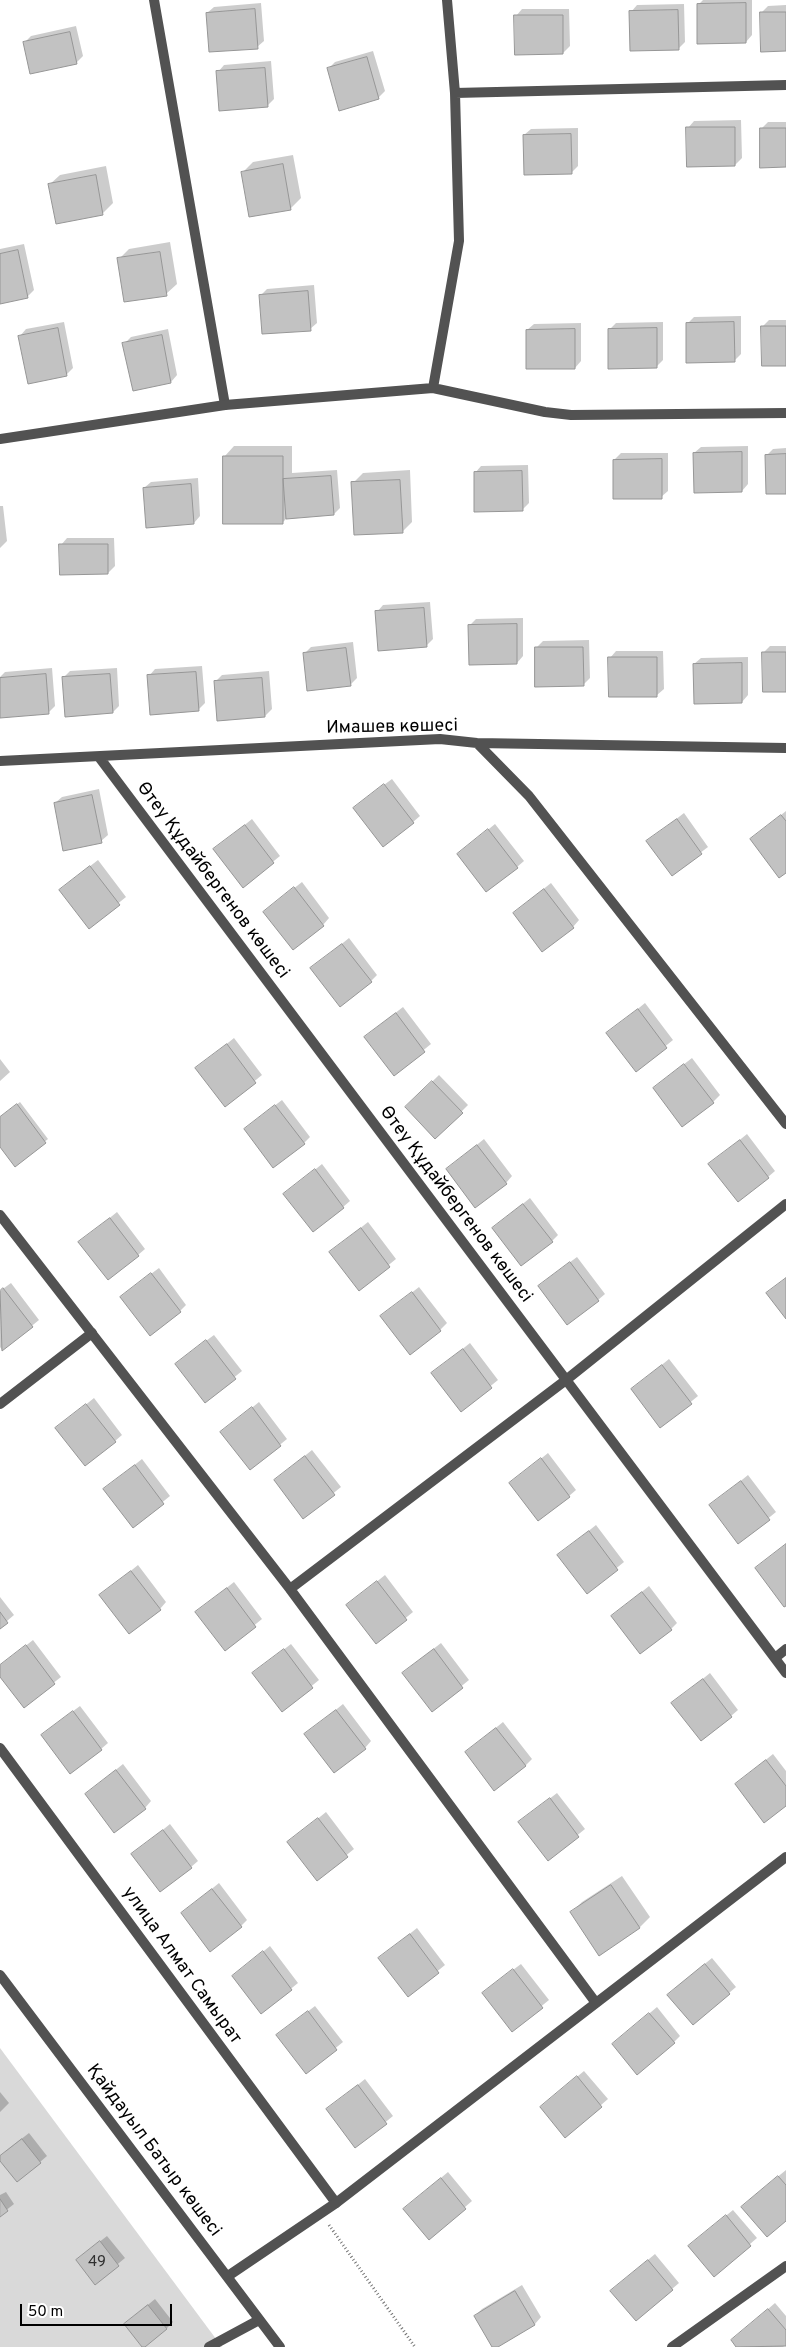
<!DOCTYPE html>
<meta charset="utf-8">
<style>
body{margin:0}
#map{position:relative;width:786px;height:2347px;overflow:hidden;background:#fff;font-family:Overpass,sans-serif}
canvas{display:block}
.scale{position:absolute;left:20px;top:2304px;width:152px;height:22px;box-sizing:border-box;border:2px solid #000;border-top:0;padding-left:6px;font-size:15px;line-height:18px;white-space:nowrap;color:#000;-webkit-text-stroke:4px #fff;paint-order:stroke}
</style>
<div id="map">
<canvas width="786" height="2347"></canvas>
<div class="scale">50 m</div>
</div>
<script>
const ctx = document.querySelector('canvas').getContext('2d');
ctx.lineJoin = 'round';
function paint(path, color) { ctx.fillStyle = color; ctx.fill(path, 'evenodd'); }
function trace(path, color, width, dash) { ctx.strokeStyle = color; ctx.lineWidth = width; ctx.lineCap = dash ? 'butt' : 'round'; ctx.setLineDash(dash || []); ctx.stroke(path); }
function write(font, color, halo, rows, align = 'center') {
  ctx.font = font + ' Overpass,sans-serif'; ctx.lineWidth = 4; ctx.setLineDash([]); ctx.textBaseline = 'middle'; ctx.strokeStyle = halo; ctx.fillStyle = color; for (const [text, x, y, turn = 0] of rows) {
    ctx.save(); ctx.translate(x, y); ctx.rotate((+turn || 0) * Math.PI / 180); ctx.textAlign = isNaN(turn) ? turn : align; if (halo) ctx.strokeText(text, 0, 0); ctx.fillText(text, 0, 0); ctx.restore();
  }
}
const green = new Path2D(`
 M 0,2048 L 222,2347 L 0,2347 Z`);
const shadow = new Path2D(`
 M 703,0 L 752,0 L 752,35 L 746,42 L 698,5 Z
 M 261,3 L 264,41 L 257,47 L 207,13 L 214,7 Z
 M 684,4 L 685,42 L 678,49 L 631,12 L 637,5 Z
 M 786,5 L 786,50 L 762,12 L 768,6 Z
 M 522,9 L 569,9 L 570,46 L 563,53 L 516,16 Z
 M 76,26 L 83,56 L 76,63 L 24,43 L 31,36 Z
 M 373,51 L 385,91 L 378,98 L 328,69 L 335,62 Z
 M 271,61 L 274,99 L 267,106 L 218,72 L 224,65 Z
 M 741,120 L 742,158 L 735,165 L 688,128 L 694,121 Z
 M 768,122 L 786,122 L 786,166 L 761,129 Z
 M 578,128 L 578,166 L 572,172 L 524,135 L 531,129 Z
 M 293,155 L 301,198 L 291,208 L 243,172 L 253,162 Z
 M 106,166 L 113,203 L 103,213 L 49,185 L 60,175 Z
 M 170,242 L 177,284 L 166,294 L 119,259 L 129,249 Z
 M 24,244 L 34,290 L 27,297 L 0,303 L 0,249 Z
 M 314,285 L 317,323 L 310,329 L 261,295 L 267,289 Z
 M 741,316 L 741,354 L 734,361 L 687,324 L 694,317 Z
 M 769,320 L 786,320 L 786,365 L 762,327 Z
 M 64,322 L 73,368 L 67,374 L 20,336 L 26,329 Z
 M 663,322 L 663,360 L 656,367 L 609,330 L 616,323 Z
 M 581,323 L 581,361 L 575,368 L 527,330 L 534,324 Z
 M 168,329 L 177,375 L 171,382 L 124,344 L 131,337 Z
 M 234,446 L 292,446 L 292,473 L 337,470 L 340,508 L 334,514 L 287,518 L 282,523 L 224,457 Z
 M 748,446 L 748,484 L 742,491 L 694,453 L 701,447 Z
 M 786,448 L 786,493 L 767,455 L 773,449 Z
 M 621,453 L 668,453 L 668,491 L 661,497 L 614,460 Z
 M 528,465 L 529,503 L 522,510 L 475,473 L 481,466 Z
 M 410,470 L 412,522 L 402,532 L 353,483 L 363,473 Z
 M 198,478 L 200,516 L 194,523 L 144,488 L 151,482 Z
 M 0,506 L 3,506 L 7,541 L 0,548 Z
 M 67,538 L 114,538 L 115,566 L 108,573 L 61,545 Z
 M 430,602 L 433,639 L 426,646 L 377,612 L 383,605 Z
 M 523,618 L 523,656 L 517,663 L 469,626 L 476,619 Z
 M 589,640 L 590,678 L 583,685 L 536,648 L 543,641 Z
 M 353,642 L 357,678 L 350,685 L 304,654 L 311,647 Z
 M 770,646 L 786,646 L 786,691 L 763,653 Z
 M 616,651 L 663,651 L 664,689 L 657,695 L 610,658 Z
 M 748,657 L 748,695 L 742,702 L 694,664 L 701,658 Z
 M 202,666 L 205,703 L 198,710 L 149,676 L 155,669 Z
 M 52,668 L 55,706 L 48,713 L 0,699 L 0,677 L 5,672 Z
 M 117,668 L 119,706 L 113,712 L 63,678 L 70,671 Z
 M 269,671 L 272,709 L 265,716 L 215,682 L 222,675 Z
 M 392,779 L 420,816 L 413,822 L 361,802 Z
 M 99,789 L 108,835 L 101,841 L 55,803 L 62,797 Z
 M 786,811 L 786,871 L 751,839 Z
 M 684,813 L 708,847 L 672,874 L 648,841 Z
 M 252,819 L 280,856 L 243,886 L 215,849 Z
 M 495,824 L 524,861 L 517,867 L 458,854 Z
 M 98,860 L 126,897 L 89,927 L 67,884 Z
 M 302,882 L 329,918 L 323,925 L 264,912 Z
 M 551,883 L 579,920 L 573,927 L 521,907 Z
 M 349,938 L 377,975 L 371,981 L 312,968 Z
 M 645,1003 L 673,1040 L 636,1070 L 608,1033 Z
 M 403,1007 L 431,1044 L 394,1074 L 372,1031 Z
 M 234,1038 L 262,1075 L 225,1105 L 197,1068 Z
 M 692,1058 L 720,1095 L 713,1102 L 661,1082 Z
 M 0,1059 L 10,1072 L 0,1081 Z
 M 439,1075 L 468,1105 L 436,1137 L 406,1107 Z
 M 282,1100 L 310,1137 L 304,1143 L 252,1123 Z
 M 20,1102 L 48,1139 L 15,1165 L 0,1145 L 0,1117 Z
 M 747,1134 L 775,1171 L 768,1177 L 710,1164 Z
 M 484,1139 L 512,1176 L 506,1183 L 447,1169 Z
 M 322,1164 L 350,1201 L 343,1207 L 285,1194 Z
 M 530,1198 L 558,1235 L 552,1241 L 493,1228 Z
 M 117,1212 L 145,1249 L 138,1255 L 80,1242 Z
 M 368,1222 L 396,1259 L 359,1289 L 338,1246 Z
 M 577,1257 L 605,1294 L 598,1300 L 546,1280 Z
 M 159,1268 L 186,1305 L 180,1311 L 128,1291 Z
 M 11,1283 L 39,1320 L 2,1350 L 0,1347 L 0,1291 Z
 M 419,1287 L 447,1323 L 440,1330 L 382,1316 Z
 M 214,1335 L 242,1371 L 205,1401 L 183,1358 Z
 M 470,1343 L 498,1380 L 461,1410 L 440,1367 Z
 M 669,1359 L 698,1396 L 661,1426 L 632,1389 Z
 M 94,1398 L 122,1435 L 115,1441 L 57,1428 Z
 M 259,1402 L 287,1439 L 250,1469 L 222,1432 Z
 M 312,1450 L 341,1487 L 304,1517 L 275,1480 Z
 M 548,1453 L 576,1490 L 569,1496 L 511,1483 Z
 M 142,1459 L 170,1496 L 133,1526 L 112,1483 Z
 M 748,1475 L 776,1512 L 739,1542 L 711,1505 Z
 M 596,1525 L 624,1562 L 587,1592 L 566,1549 Z
 M 138,1565 L 166,1602 L 160,1609 L 101,1595 Z
 M 385,1575 L 413,1612 L 376,1642 L 348,1605 Z
 M 234,1582 L 262,1619 L 225,1649 L 204,1606 Z
 M 649,1586 L 677,1623 L 671,1629 L 612,1616 Z
 M 0,1597 L 14,1615 L 0,1627 Z
 M 33,1640 L 61,1677 L 24,1706 L 0,1675 L 0,1666 Z
 M 441,1643 L 469,1680 L 432,1710 L 410,1667 Z
 M 291,1644 L 319,1680 L 282,1710 L 261,1667 Z
 M 710,1673 L 738,1710 L 731,1716 L 673,1703 Z
 M 343,1704 L 371,1741 L 365,1748 L 306,1734 Z
 M 80,1706 L 108,1743 L 101,1749 L 49,1729 Z
 M 503,1722 L 532,1759 L 525,1766 L 466,1752 Z
 M 773,1754 L 786,1771 L 786,1804 L 736,1784 Z
 M 123,1764 L 151,1801 L 145,1808 L 86,1794 Z
 M 557,1793 L 585,1829 L 548,1859 L 527,1816 Z
 M 326,1812 L 354,1849 L 317,1879 L 289,1842 Z
 M 170,1824 L 198,1861 L 191,1867 L 133,1854 Z
 M 622,1876 L 650,1917 L 640,1927 L 572,1912 L 582,1902 Z
 M 219,1883 L 247,1920 L 241,1926 L 182,1913 Z
 M 417,1928 L 445,1965 L 408,1995 L 387,1952 Z
 M 270,1946 L 298,1983 L 261,2013 L 233,1976 Z
 M 712,1958 L 736,1987 L 729,1993 L 675,1988 Z
 M 521,1964 L 549,2000 L 512,2030 L 490,1987 Z
 M 315,2006 L 343,2042 L 306,2072 L 285,2029 Z
 M 657,2007 L 680,2036 L 674,2042 L 620,2038 Z
 M 584,2071 L 608,2099 L 565,2136 L 548,2101 Z
 M 365,2079 L 393,2116 L 356,2146 L 328,2109 Z
 M 0,2092 L 9,2103 L 0,2112 Z
 M 29,2133 L 47,2156 L 40,2162 L 0,2159 L 6,2151 Z
 M 786,2170 L 786,2219 L 749,2200 Z
 M 448,2172 L 472,2201 L 429,2238 L 411,2203 Z
 M 6,2192 L 14,2204 L 0,2215 L 0,2195 Z
 M 733,2210 L 757,2238 L 714,2275 L 696,2240 Z
 M 107,2236 L 125,2258 L 95,2283 L 84,2254 Z
 M 655,2254 L 679,2283 L 672,2289 L 619,2284 Z
 M 522,2285 L 541,2317 L 535,2324 L 494,2347 L 475,2316 L 482,2309 Z
 M 155,2299 L 173,2322 L 167,2328 L 132,2318 Z
 M 775,2303 L 786,2316 L 786,2344 L 783,2347 L 738,2347 L 732,2340 Z`);
const building = new Path2D(`
 M 746,3 L 746,43 L 697,44 L 697,4 Z
 M 255,9 L 258,49 L 209,52 L 206,13 Z
 M 678,10 L 679,50 L 630,51 L 629,11 Z
 M 760,12 L 786,12 L 786,51 L 761,52 Z
 M 514,15 L 563,15 L 563,54 L 515,55 Z
 M 70,32 L 77,64 L 30,74 L 23,42 Z
 M 367,57 L 379,99 L 339,111 L 327,68 Z
 M 265,68 L 268,107 L 219,111 L 216,71 Z
 M 686,127 L 735,127 L 735,166 L 687,167 Z
 M 760,128 L 786,128 L 786,167 L 760,168 Z
 M 571,134 L 572,174 L 524,175 L 523,135 Z
 M 283,164 L 291,210 L 249,217 L 241,172 Z
 M 96,175 L 103,215 L 56,224 L 48,184 Z
 M 18,250 L 28,298 L 0,304 L 0,254 Z
 M 160,252 L 167,296 L 124,302 L 117,258 Z
 M 308,291 L 311,331 L 262,334 L 259,295 Z
 M 734,322 L 735,362 L 686,363 L 686,323 Z
 M 761,326 L 786,326 L 786,366 L 762,366 Z
 M 58,328 L 67,376 L 28,384 L 18,336 Z
 M 657,328 L 657,368 L 608,369 L 608,329 Z
 M 575,329 L 575,369 L 526,369 L 526,330 Z
 M 162,335 L 171,383 L 133,391 L 122,343 Z
 M 742,452 L 742,492 L 694,493 L 693,453 Z
 M 786,454 L 786,494 L 766,494 L 765,455 Z
 M 223,456 L 283,456 L 283,524 L 223,524 Z
 M 662,459 L 662,499 L 613,499 L 613,460 Z
 M 522,471 L 523,511 L 474,512 L 474,472 Z
 M 331,476 L 334,515 L 286,519 L 283,479 Z
 M 400,480 L 403,533 L 354,535 L 351,482 Z
 M 191,484 L 194,524 L 146,528 L 143,488 Z
 M 59,544 L 108,544 L 108,574 L 60,575 Z
 M 424,608 L 427,647 L 378,651 L 375,611 Z
 M 517,624 L 517,664 L 469,665 L 468,625 Z
 M 535,647 L 583,647 L 584,686 L 535,687 Z
 M 346,648 L 351,686 L 307,691 L 303,653 Z
 M 762,652 L 786,652 L 786,692 L 763,692 Z
 M 608,657 L 657,657 L 657,697 L 609,697 Z
 M 742,663 L 742,703 L 694,704 L 693,664 Z
 M 196,672 L 199,711 L 150,715 L 147,675 Z
 M 46,674 L 49,714 L 0,718 L 0,678 Z
 M 110,674 L 113,713 L 65,717 L 62,677 Z
 M 262,678 L 265,717 L 217,721 L 214,681 Z
 M 384,784 L 414,823 L 383,847 L 353,808 Z
 M 92,795 L 102,843 L 63,851 L 54,803 Z
 M 781,815 L 786,821 L 786,873 L 779,878 L 750,839 Z
 M 677,819 L 702,854 L 672,876 L 646,841 Z
 M 245,825 L 274,863 L 243,888 L 213,849 Z
 M 488,829 L 518,868 L 486,892 L 457,854 Z
 M 90,866 L 120,905 L 89,929 L 59,890 Z
 M 294,887 L 324,926 L 293,950 L 263,912 Z
 M 544,889 L 574,928 L 542,952 L 513,913 Z
 M 342,944 L 372,982 L 340,1007 L 310,968 Z
 M 638,1009 L 667,1048 L 636,1072 L 606,1033 Z
 M 396,1013 L 425,1052 L 394,1076 L 364,1037 Z
 M 227,1044 L 256,1083 L 225,1107 L 195,1068 Z
 M 684,1064 L 714,1103 L 682,1127 L 653,1088 Z
 M 432,1081 L 463,1113 L 435,1139 L 405,1107 Z
 M 17,1104 L 46,1143 L 15,1167 L 0,1147 L 0,1117 Z
 M 275,1105 L 305,1144 L 273,1168 L 244,1129 Z
 M 740,1140 L 769,1178 L 738,1202 L 708,1164 Z
 M 477,1145 L 507,1184 L 475,1208 L 446,1169 Z
 M 315,1169 L 344,1208 L 313,1232 L 283,1194 Z
 M 523,1204 L 553,1242 L 521,1266 L 492,1228 Z
 M 110,1218 L 139,1256 L 108,1280 L 78,1242 Z
 M 361,1228 L 390,1267 L 359,1291 L 329,1252 Z
 M 570,1262 L 599,1301 L 567,1325 L 538,1286 Z
 M 151,1273 L 181,1312 L 150,1336 L 120,1297 Z
 M 786,1278 L 786,1319 L 766,1293 Z
 M 3,1288 L 33,1327 L 2,1351 L 0,1291 Z
 M 412,1292 L 441,1331 L 410,1355 L 380,1316 Z
 M 206,1340 L 236,1379 L 205,1403 L 175,1364 Z
 M 463,1349 L 492,1388 L 461,1412 L 431,1373 Z
 M 662,1365 L 692,1404 L 660,1428 L 631,1389 Z
 M 86,1404 L 116,1442 L 85,1466 L 55,1428 Z
 M 252,1407 L 281,1446 L 250,1470 L 220,1432 Z
 M 305,1456 L 335,1495 L 303,1519 L 274,1480 Z
 M 541,1458 L 570,1497 L 538,1521 L 509,1483 Z
 M 135,1465 L 164,1504 L 133,1528 L 103,1489 Z
 M 741,1481 L 770,1520 L 738,1544 L 709,1505 Z
 M 589,1531 L 618,1570 L 587,1594 L 557,1555 Z
 M 786,1544 L 786,1606 L 784,1607 L 755,1568 Z
 M 131,1571 L 161,1610 L 129,1634 L 99,1595 Z
 M 377,1581 L 407,1620 L 376,1644 L 346,1605 Z
 M 227,1588 L 256,1627 L 225,1651 L 195,1612 Z
 M 642,1592 L 672,1630 L 640,1654 L 611,1616 Z
 M 0,1612 L 8,1623 L 0,1629 Z
 M 26,1645 L 55,1684 L 24,1708 L 0,1677 L 0,1665 Z
 M 284,1649 L 313,1688 L 282,1712 L 252,1673 Z
 M 434,1649 L 463,1688 L 432,1712 L 402,1673 Z
 M 703,1679 L 732,1717 L 701,1741 L 671,1703 Z
 M 336,1710 L 366,1749 L 334,1773 L 304,1734 Z
 M 73,1711 L 102,1750 L 70,1774 L 41,1735 Z
 M 496,1728 L 526,1766 L 494,1791 L 465,1752 Z
 M 766,1760 L 786,1786 L 786,1806 L 764,1823 L 735,1784 Z
 M 116,1770 L 146,1809 L 114,1833 L 85,1794 Z
 M 550,1798 L 579,1837 L 548,1861 L 518,1822 Z
 M 318,1818 L 348,1857 L 317,1881 L 287,1842 Z
 M 163,1830 L 192,1868 L 160,1892 L 131,1854 Z
 M 611,1885 L 640,1928 L 599,1956 L 570,1912 Z
 M 212,1889 L 242,1927 L 210,1952 L 181,1913 Z
 M 410,1934 L 439,1973 L 408,1997 L 378,1958 Z
 M 263,1951 L 292,1990 L 261,2014 L 232,1976 Z
 M 705,1964 L 730,1994 L 693,2025 L 667,1995 Z
 M 513,1969 L 543,2008 L 512,2032 L 482,1993 Z
 M 308,2011 L 337,2050 L 306,2074 L 276,2035 Z
 M 649,2013 L 675,2043 L 637,2075 L 612,2044 Z
 M 577,2076 L 602,2107 L 565,2138 L 540,2107 Z
 M 358,2085 L 387,2124 L 355,2148 L 326,2109 Z
 M 22,2139 L 41,2163 L 17,2182 L 0,2161 L 0,2156 Z
 M 778,2176 L 786,2185 L 786,2221 L 767,2237 L 741,2207 Z
 M 441,2178 L 466,2209 L 429,2240 L 403,2209 Z
 M 0,2199 L 8,2211 L 0,2217 Z
 M 726,2215 L 751,2246 L 714,2277 L 688,2246 Z
 M 100,2241 L 119,2266 L 95,2285 L 76,2260 Z
 M 648,2260 L 673,2290 L 636,2321 L 610,2291 Z
 M 515,2291 L 535,2325 L 498,2347 L 492,2347 L 474,2316 Z
 M 148,2305 L 167,2329 L 145,2347 L 142,2347 L 124,2324 Z
 M 768,2309 L 786,2330 L 786,2346 L 736,2347 L 731,2340 Z`);
const path = new Path2D(`
 M 329,2225 L 415,2347`);
const service = new Path2D(`
 M 154,0 L 225,405
 M 0,1404 L 92,1333
 M 0,1748 L 336,2203
 M 209,2347 L 259,2320`);
const minor = new Path2D(`
 M 455,93 L 786,85
 M 433,388 L 459,241 L 455,93 L 447,0
 M 0,439 L 225,405 L 433,388 L 545,412 L 571,415 L 786,413
 M 477,743 L 529,796 L 786,1124
 M 99,757 L 786,1673
 M 0,761 L 440,739 L 477,743 L 786,748
 M 0,1215 L 290,1589 L 596,2003
 M 290,1589 L 566,1380 L 786,1204
 M 775,1658 L 786,1649
 M 228,2276 L 336,2203 L 786,1857
 M 672,2347 L 786,2266`);
const tertiary = new Path2D(`
 M 0,1975 L 280,2347`);
const numberNames = [
 ["49",97,2263]
];
const streetNames = [
 ["Имашев көшесі",392,728,-1],
 ["Өтеу Құдайбергенов көшесі",212,881,53],
 ["Өтеу Құдайбергенов көшесі",455,1205,53],
 ["улица Алмат Самырат",181,1966,54],
 ["Қайдауыл Батыр көшесі",153,2151,53]
];
paint(green, '#d9d9d9');
paint(shadow, '#0003');
paint(building, '#c2c2c2');
trace(building, '#969696', 1);
trace(path, '#747474', 3, [1, 2.5]);
trace(service, '#525252', 10);
trace(minor, '#525252', 10);
trace(tertiary, '#525252', 10);
write('15px', '#303030', null, numberNames);
write('18px', '#000', '#fff', streetNames);
</script>
